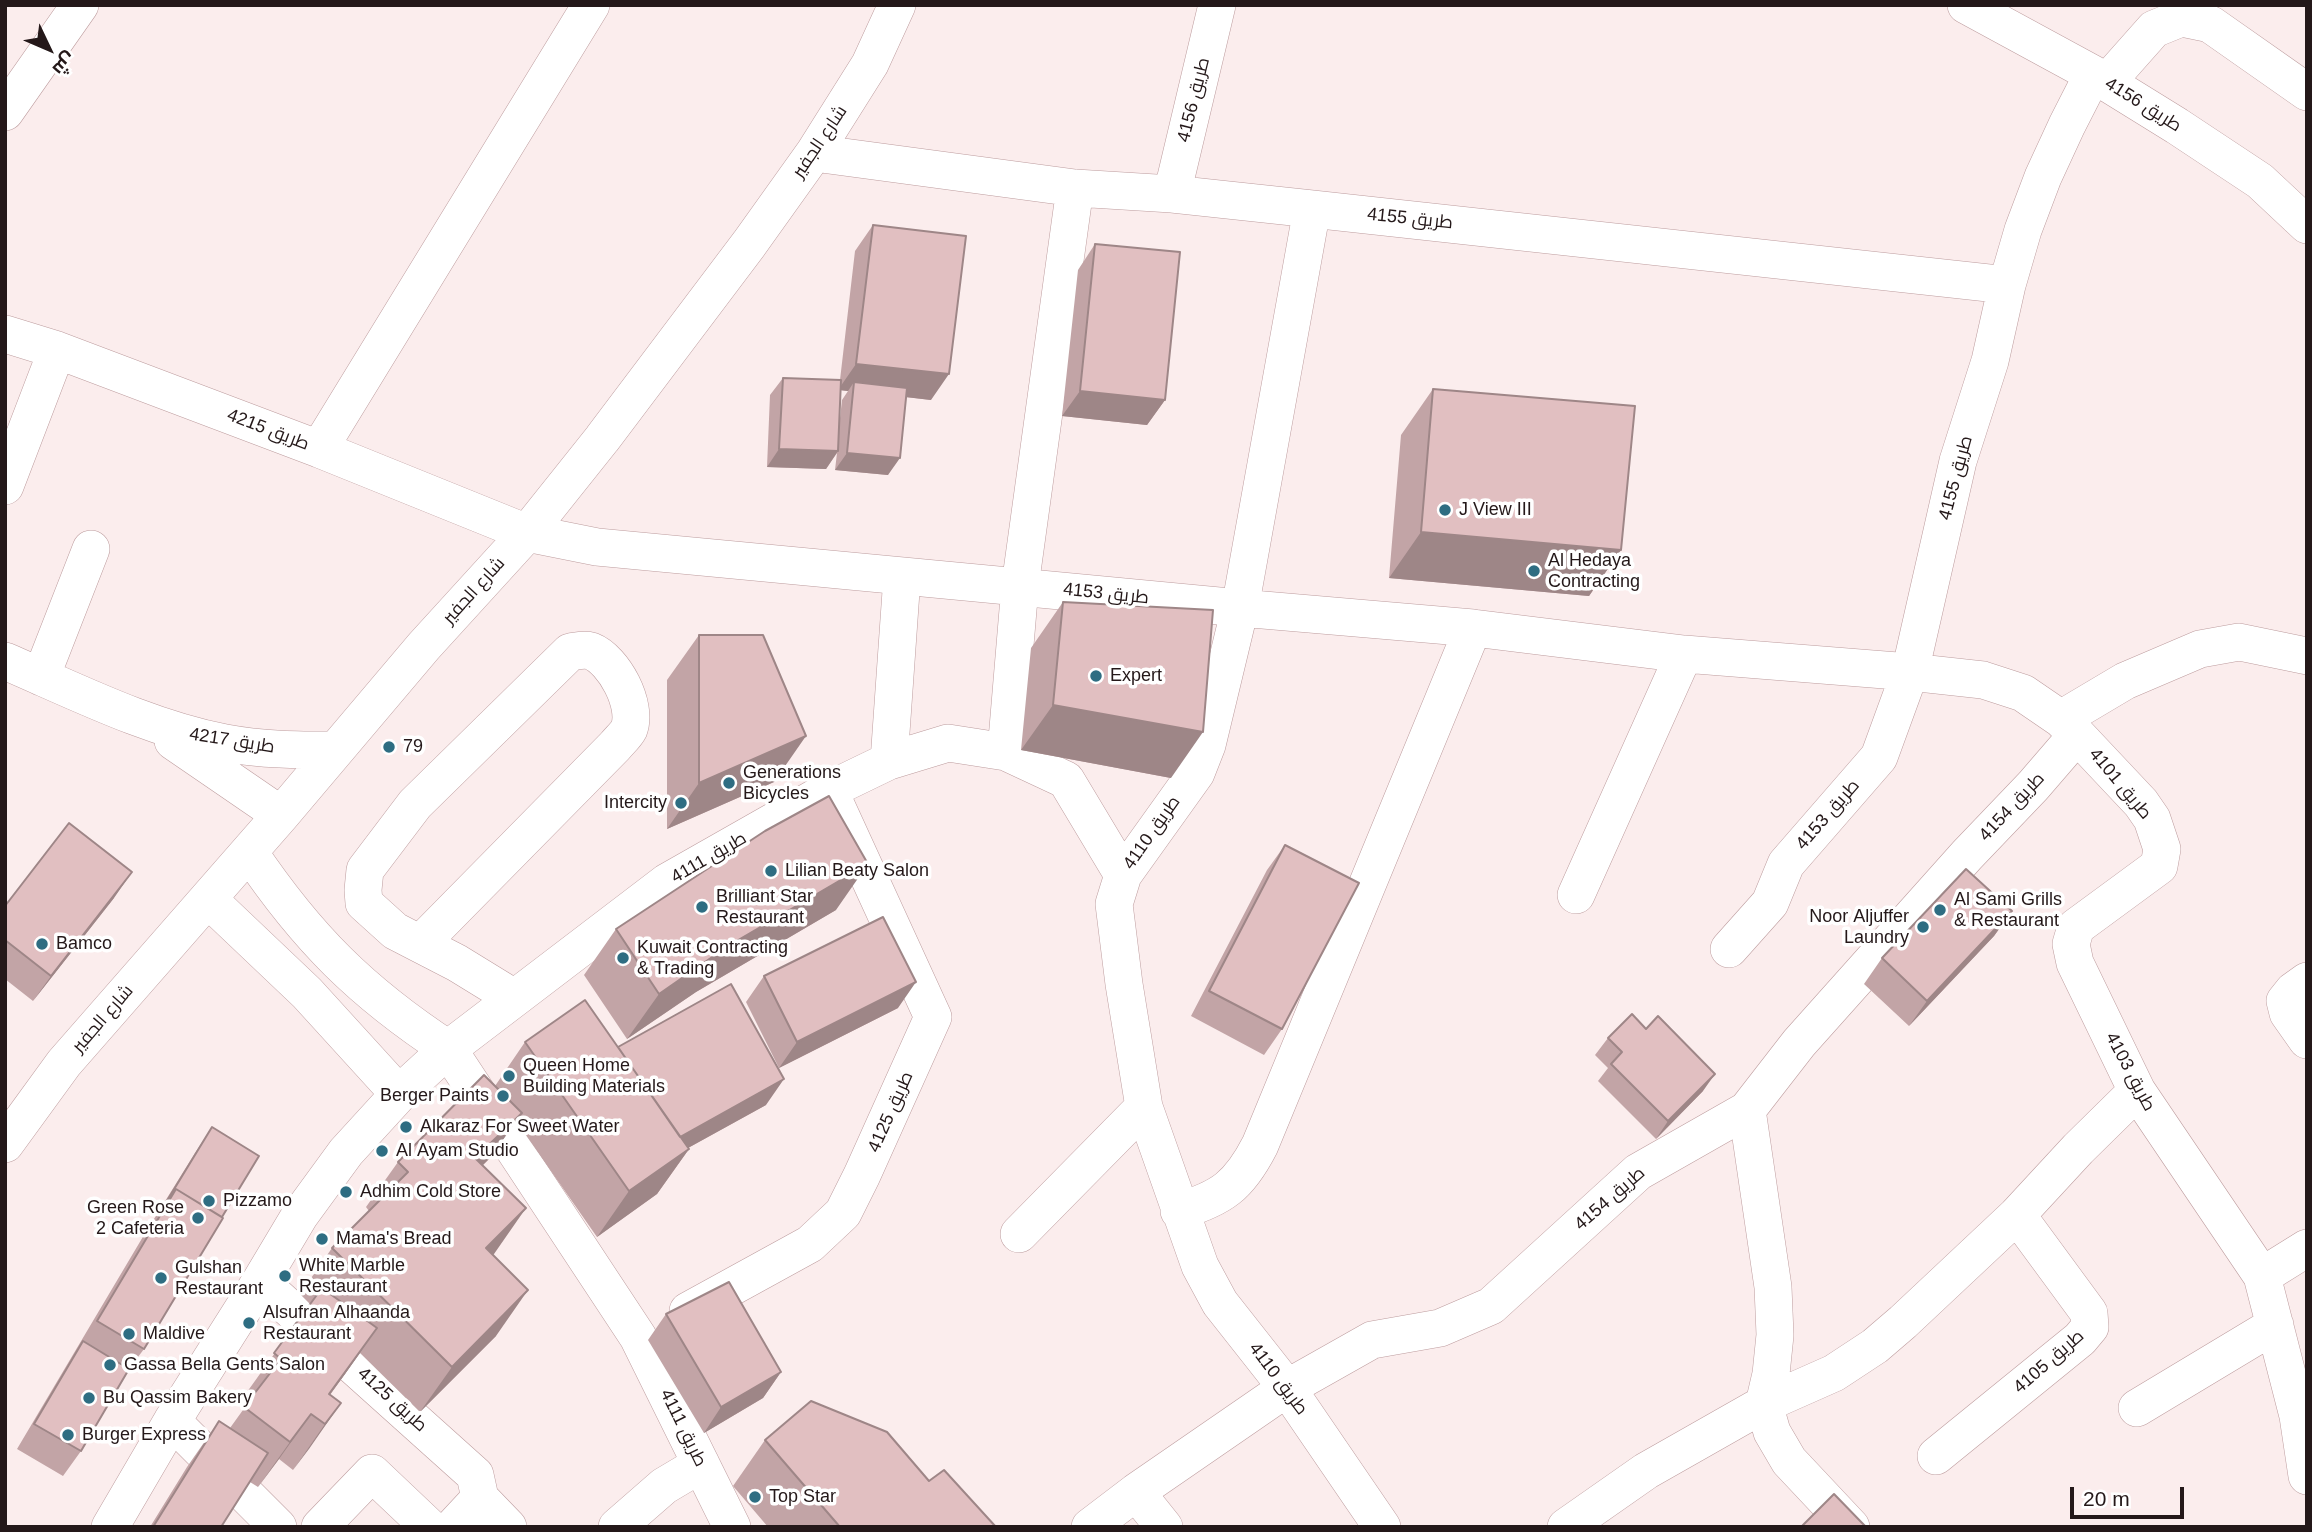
<!DOCTYPE html>
<meta charset="utf-8">
<style>
body{margin:0}
#map{position:relative;width:2312px;height:1532px;overflow:hidden;background:#fbeded;font-family:Arial,Cairo,sans-serif}
canvas{display:block}
.frame{position:absolute;inset:0;border:7px solid #241819;pointer-events:none}
.north{position:absolute;left:14px;top:14px;width:70px;height:70px;-webkit-text-stroke:5px #fff;paint-order:stroke;rotate:134deg;font-size:19px;font-weight:700;line-height:28px;text-align:center;color:#241819}
.north::after{content:'';display:block;margin:auto;width:24px;height:32px;background:#241819;clip-path:polygon(50% 0,100% 100%,50% 72%,0 100%)}
.scale{position:absolute;left:2070px;top:1487px;width:114px;height:32px;box-sizing:border-box;border:4px solid #241819;border-top:0;padding-left:9px;font-size:21px;line-height:24px;white-space:nowrap;color:#241819;-webkit-text-stroke:5px #fff;paint-order:stroke}
</style>
<div id="map">
<canvas width="2312" height="1532"></canvas>
<div class="frame"></div>
<div class="north">ش</div>
<div class="scale">20 m</div>
</div>
<script>
const ctx = document.querySelector('canvas').getContext('2d');
ctx.lineJoin = 'round';
function trace(path, color, width, dash) { ctx.strokeStyle = color; ctx.lineWidth = width; ctx.lineCap = dash ? 'butt' : 'round'; ctx.setLineDash(dash || []); ctx.stroke(path); }
function paint(path, color) { ctx.fillStyle = color; ctx.fill(path, 'evenodd'); }
function write(font, color, halo, rows, align = 'center') {
  ctx.font = font + ' Arial,Cairo,sans-serif'; ctx.lineWidth = 7; ctx.setLineDash([]); ctx.textBaseline = 'middle'; ctx.strokeStyle = halo; ctx.fillStyle = color; for (const [text, x, y, turn = 0] of rows) {
    ctx.save(); ctx.translate(x, y); ctx.rotate((+turn || 0) * Math.PI / 180); ctx.textAlign = isNaN(turn) ? turn : align; if (halo) ctx.strokeText(text, 0, 0); ctx.fillText(text, 0, 0); ctx.restore();
  }
}
const minor = new Path2D(`
 M 1966,5 L 2093,74 L 2177,126 L 2260,181 L 2307,225
 M 2107,82 L 2154,29 L 2181,18 L 2210,24 L 2307,92
 M 5,112 L 80,5
 M 814,153 L 1075,188 L 1172,194 L 1312,209 L 2007,285
 M 1172,194 L 1217,5
 M 1312,209 L 1240,608 L 1207,745 L 1196,773 L 1123,875 L 1114,904 L 1124,984 L 1144,1107 L 1200,1266 L 1220,1303 L 1287,1388 L 1382,1527
 M 5,334 L 57,350 L 319,449 L 527,533 L 597,547 L 1240,608 L 1473,628 L 1684,654 L 1910,672 L 1983,680 L 2023,693 L 2061,719 L 2077,735 L 2141,803 L 2152,819 L 2162,849 L 2159,866 L 2076,927 L 2071,944 L 2075,963 L 2137,1091 L 2262,1276 L 2298,1416 L 2307,1476
 M 319,449 L 591,5
 M 5,486 L 57,350
 M 5,661 C 77,692 148,728 225,743 C 262,750 299,750 336,750
 M 41,677 L 91,549
 M 2061,719 L 2125,681 L 2200,649 L 2239,642 L 2307,656
 M 173,741 L 281,815
 M 1006,752 L 1020,586 L 1075,188
 M 889,761 L 902,577
 M 249,852 C 307,938 361,992 448,1049 L 638,1337 L 732,1527
 M 1576,895 L 1684,654
 M 208,899 L 307,993 L 399,1094
 M 421,943 L 615,746 C 619,741 626,735 629,729 C 638,705 614,660 591,651 C 584,649 577,651 570,652 L 415,804 L 365,870 L 363,890 L 364,903 L 395,931 L 457,963 L 514,998
 M 1729,949 L 1770,903 L 1786,864 L 1879,757 L 1910,672 L 1958,461 L 1990,361 L 2007,285 L 2023,230 L 2043,177 L 2067,125 L 2093,74
 M 2307,981 L 2293,991 L 2285,1001 L 2288,1013 L 2307,1040
 M 1747,1110 L 1773,1287 L 1775,1335 L 1771,1374 L 1764,1404 L 1772,1432 L 1789,1461 L 1851,1527
 M 5,1144 L 64,1063 L 281,815 L 424,646 L 527,533 L 602,439 L 749,244 L 814,153 L 870,64 L 897,5
 M 1179,1211 C 1222,1198 1239,1186 1260,1145 L 1473,628
 M 1019,1234 L 1144,1107
 M 2262,1276 L 2307,1248
 M 260,1282 L 475,1475 L 480,1498 L 453,1527
 M 688,1311 L 810,1244 L 843,1213 L 862,1175 L 933,1017 L 829,790
 M 2137,1408 L 2275,1325
 M 172,1421 L 278,1527
 M 1936,1456 L 2080,1339 L 2090,1327 L 2089,1313 L 2017,1215
 M 1136,1492 L 1164,1527
 M 480,1498 L 508,1527
 M 110,1527 L 172,1421 L 260,1282 L 300,1215 L 346,1152 L 399,1094 L 448,1049 L 667,882 L 829,790 L 889,761 L 948,743 L 1006,752 L 1066,780 L 1123,875
 M 320,1527 L 372,1473 L 429,1527
 M 617,1527 L 664,1486 L 701,1464
 M 1090,1527 L 1136,1492 L 1287,1388 L 1372,1340 L 1440,1328 L 1491,1306 L 1638,1172 L 1747,1110 L 1799,1043 L 1967,855 L 2033,786 L 2077,735
 M 1566,1527 L 1646,1471 L 1764,1404 L 1834,1373 L 1875,1346 L 1903,1322 L 2017,1215 L 2078,1149 L 2137,1091`);
const wall = new Path2D(`
 M 873,225 L 931,400 L 906,397 L 888,475 L 835,470 L 837,453 L 826,469 L 767,467 L 770,395 L 783,378 L 840,380 L 855,251 ZM 841,390 L 848,391 L 842,400 L 839,427 Z
 M 1095,244 L 1165,400 L 1147,425 L 1062,416 L 1078,270 Z
 M 1433,389 L 1621,550 L 1589,596 L 1389,578 L 1401,435 Z
 M 1063,602 L 1171,778 L 1021,750 L 1031,648 Z
 M 699,635 L 774,782 L 667,829 L 667,680 Z
 M 1285,845 L 1282,1029 L 1264,1055 L 1191,1016 L 1267,870 Z
 M 114,898 L 33,1001 L 5,979 L 5,906 Z
 M 836,910 L 696,992 L 627,1039 L 584,975 L 616,929 Z
 M 2012,911 L 1994,936 L 1909,1026 L 1864,984 L 1882,958 Z
 M 764,976 L 898,1008 L 779,1068 L 746,1002 Z
 M 1608,1038 L 1703,1091 L 1656,1139 L 1598,1081 L 1608,1068 L 1595,1055 Z
 M 525,1042 L 618,1047 L 766,1105 L 688,1148 L 689,1149 L 657,1194 L 597,1237 L 516,1121 L 490,1158 L 483,1165 L 492,1255 L 496,1336 L 420,1412 L 360,1353 L 330,1395 L 341,1403 L 293,1470 L 279,1459 L 258,1487 L 250,1482 L 221,1527 L 150,1527 L 187,1467 L 219,1421 L 230,1428 L 248,1403 L 242,1399 L 310,1304 L 300,1294 L 332,1248 L 369,1211 L 366,1207 L 398,1162 L 495,1086 Z
 M 212,1127 L 222,1217 L 144,1349 L 129,1369 L 81,1451 L 63,1476 L 17,1449 L 144,1235 L 195,1153 Z
 M 666,1314 L 781,1372 L 763,1398 L 704,1433 L 648,1340 Z
 M 765,1440 L 929,1481 L 996,1527 L 768,1527 L 733,1486 Z`);
const shadedWall = new Path2D(`
 M 856,364 L 949,374 L 931,400 L 853,391 L 854,382 L 848,391 L 838,390 Z
 M 1080,391 L 1165,400 L 1147,425 L 1062,416 Z
 M 779,449 L 838,451 L 826,469 L 767,467 Z
 M 847,453 L 900,458 L 888,475 L 835,470 Z
 M 1421,532 L 1621,550 L 1589,596 L 1389,578 Z
 M 1053,705 L 1203,732 L 1171,778 L 1021,750 Z
 M 806,736 L 774,782 L 667,829 L 699,783 Z
 M 868,864 L 836,910 L 696,992 L 627,1039 L 659,994 L 728,946 Z
 M 132,872 L 114,898 L 33,1001 L 51,976 Z
 M 2012,911 L 1994,936 L 1909,1026 L 1927,1001 Z
 M 916,982 L 898,1008 L 779,1068 L 797,1042 Z
 M 1715,1074 L 1703,1091 L 1656,1139 L 1668,1121 Z
 M 784,1079 L 766,1105 L 648,1170 L 666,1145 Z
 M 522,1113 L 490,1158 L 443,1204 L 475,1158 Z
 M 689,1149 L 657,1194 L 597,1237 L 629,1191 Z
 M 526,1208 L 494,1254 L 454,1294 L 486,1248 Z
 M 528,1290 L 496,1336 L 420,1412 L 452,1367 Z
 M 377,1328 L 345,1374 L 314,1416 Z
 M 781,1372 L 763,1398 L 704,1433 L 721,1407 Z
 M 341,1403 L 309,1449 L 293,1470 L 325,1424 Z
 M 311,1414 L 279,1459 L 258,1487 L 290,1442 Z`);
const building = new Path2D(`
 M 873,225 L 966,236 L 949,374 L 856,364 Z
 M 1095,244 L 1180,252 L 1165,400 L 1080,391 Z
 M 783,378 L 841,380 L 838,451 L 779,449 Z
 M 854,382 L 907,388 L 900,458 L 847,453 Z
 M 1433,389 L 1635,406 L 1621,550 L 1421,532 Z
 M 1063,602 L 1213,610 L 1203,732 L 1053,705 Z
 M 699,635 L 763,635 L 806,736 L 699,783 Z
 M 829,796 L 868,864 L 728,946 L 659,994 L 616,929 L 765,831 Z
 M 69,823 L 132,872 L 51,976 L 5,940 L 5,906 Z
 M 1285,845 L 1359,883 L 1282,1029 L 1209,991 Z
 M 1966,869 L 2012,911 L 1927,1001 L 1882,958 Z
 M 883,917 L 916,982 L 797,1042 L 764,976 Z
 M 731,984 L 784,1079 L 680,1137 L 618,1047 Z
 M 585,1000 L 689,1149 L 629,1191 L 525,1042 Z
 M 1632,1014 L 1646,1029 L 1658,1016 L 1715,1074 L 1668,1121 L 1611,1064 L 1622,1052 L 1608,1038 Z
 M 484,1075 L 522,1113 L 475,1158 L 526,1208 L 486,1248 L 528,1290 L 452,1367 L 332,1248 L 408,1172 L 398,1162 Z
 M 212,1127 L 259,1156 L 222,1217 L 176,1189 L 162,1209 Z
 M 176,1189 L 223,1218 L 144,1349 L 97,1321 Z
 M 729,1282 L 781,1372 L 721,1407 L 666,1314 Z
 M 322,1288 L 377,1328 L 329,1394 L 341,1403 L 325,1424 L 311,1414 L 290,1442 L 244,1407 L 281,1359 L 274,1353 Z
 M 83,1341 L 129,1369 L 81,1451 L 34,1424 Z
 M 811,1401 L 887,1432 L 929,1481 L 944,1470 L 996,1527 L 840,1527 L 765,1440 Z
 M 219,1421 L 268,1453 L 221,1527 L 153,1527 Z
 M 1834,1494 L 1866,1527 L 1801,1527 Z`);
const markers = [
 [1445,510,7,"#2e6d82"],
 [1534,571,7,"#2e6d82"],
 [1096,676,7,"#2e6d82"],
 [389,747,7,"#2e6d82"],
 [729,783,7,"#2e6d82"],
 [681,803,7,"#2e6d82"],
 [771,871,7,"#2e6d82"],
 [702,907,7,"#2e6d82"],
 [1940,910,7,"#2e6d82"],
 [1923,927,7,"#2e6d82"],
 [42,944,7,"#2e6d82"],
 [623,958,7,"#2e6d82"],
 [509,1076,7,"#2e6d82"],
 [503,1096,7,"#2e6d82"],
 [406,1127,7,"#2e6d82"],
 [382,1151,7,"#2e6d82"],
 [346,1192,7,"#2e6d82"],
 [209,1201,7,"#2e6d82"],
 [198,1218,7,"#2e6d82"],
 [322,1239,7,"#2e6d82"],
 [285,1276,7,"#2e6d82"],
 [161,1278,7,"#2e6d82"],
 [249,1323,7,"#2e6d82"],
 [129,1334,7,"#2e6d82"],
 [110,1365,7,"#2e6d82"],
 [89,1398,7,"#2e6d82"],
 [68,1435,7,"#2e6d82"],
 [755,1497,7,"#2e6d82"]
];
const streetNames = [
 ["طريق 4156",1194,100,-76],
 ["طريق 4156",2143,105,32],
 ["شارع الجفير",820,142,-56],
 ["طريق 4155",1410,219,6],
 ["طريق 4215",268,430,21],
 ["طريق 4155",1956,478,-75],
 ["شارع الجفير",474,591,-48],
 ["طريق 4153",1106,594,6],
 ["طريق 4217",232,741,9],
 ["طريق 4101",2120,784,50],
 ["طريق 4154",2012,807,-47],
 ["طريق 4153",1828,815,-49],
 ["طريق 4110",1152,833,-55],
 ["طريق 4111",709,858,-30],
 ["شارع الجفير",103,1019,-49],
 ["طريق 4103",2130,1072,62],
 ["طريق 4125",891,1112,-66],
 ["طريق 4154",1610,1199,-41],
 ["طريق 4105",2049,1362,-41],
 ["طريق 4110",1278,1379,53],
 ["طريق 4125",392,1400,42],
 ["طريق 4111",683,1428,64]
];
const poiNames = [
 ["J View III",1459,510],
 ["Al Hedaya",1548,561],
 ["Contracting",1548,582],
 ["Expert",1110,676],
 ["79",403,747],
 ["Generations",743,773],
 ["Bicycles",743,794],
 ["Intercity",667,803,"right"],
 ["Lilian Beaty Salon",785,871],
 ["Brilliant Star",716,897],
 ["Restaurant",716,918],
 ["Al Sami Grills",1954,900],
 ["& Restaurant",1954,921],
 ["Noor Aljuffer",1909,917,"right"],
 ["Laundry",1909,938,"right"],
 ["Bamco",56,944],
 ["Kuwait Contracting",637,948],
 ["& Trading",637,969],
 ["Queen Home",523,1066],
 ["Building Materials",523,1087],
 ["Berger Paints",489,1096,"right"],
 ["Alkaraz For Sweet Water",420,1127],
 ["Al Ayam Studio",396,1151],
 ["Adhim Cold Store",360,1192],
 ["Pizzamo",223,1201],
 ["Green Rose",184,1208,"right"],
 ["2 Cafeteria",184,1229,"right"],
 ["Mama's Bread",336,1239],
 ["White Marble",299,1266],
 ["Restaurant",299,1287],
 ["Gulshan",175,1268],
 ["Restaurant",175,1289],
 ["Alsufran Alhaanda",263,1313],
 ["Restaurant",263,1334],
 ["Maldive",143,1334],
 ["Gassa Bella Gents Salon",124,1365],
 ["Bu Qassim Bakery",103,1398],
 ["Burger Express",82,1435],
 ["Top Star",769,1497]
];
trace(minor, '#bd9c9e', 38);
trace(minor, '#fff', 37);
paint(wall, '#c2a4a6');
paint(shadedWall, '#9e8687');
paint(building, '#e1bfc1');
trace(building, '#9e8687', 2);
for (const [x, y, r, color] of markers) { const dot = new Path2D(); dot.arc(x, y, r, 0, 2 * Math.PI); ctx.fillStyle = color; ctx.fill(dot); trace(dot, '#fff', 2.5); }
write('18px', '#241819', '#fff', streetNames);
write('18px', '#241819', '#fff', poiNames, 'left');
</script>
